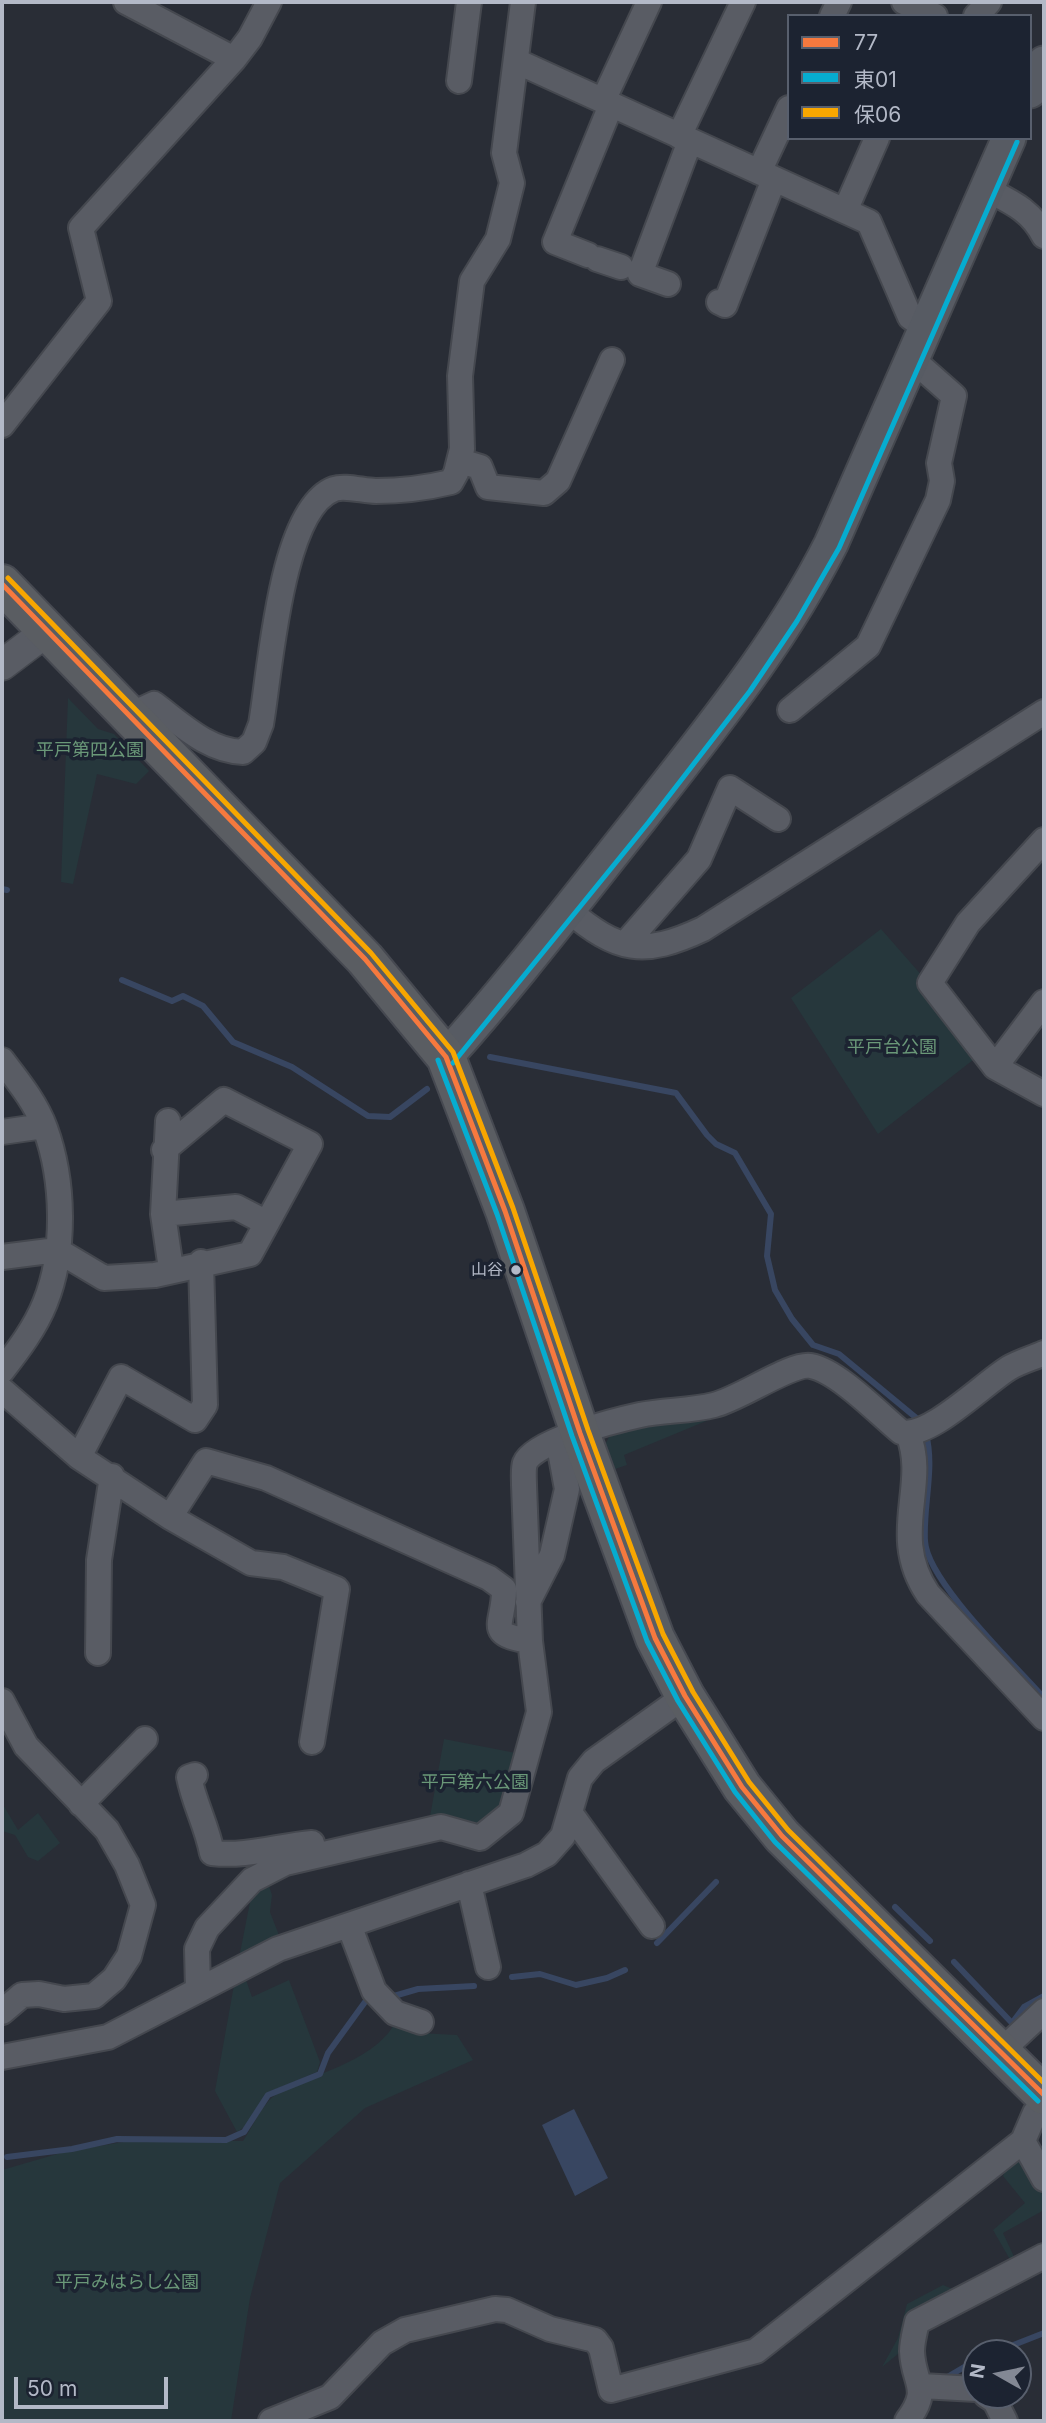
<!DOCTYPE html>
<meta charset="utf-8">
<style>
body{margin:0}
#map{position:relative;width:1046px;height:2423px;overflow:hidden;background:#292d36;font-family:Inter,"Noto Sans JP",sans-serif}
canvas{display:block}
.frame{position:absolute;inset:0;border:4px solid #b3b9c7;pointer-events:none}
.legend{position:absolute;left:787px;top:14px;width:245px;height:126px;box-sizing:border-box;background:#1c2331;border:2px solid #585f6d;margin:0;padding:9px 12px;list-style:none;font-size:21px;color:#b3b9c7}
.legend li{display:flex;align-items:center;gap:14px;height:35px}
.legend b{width:35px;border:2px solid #585f6d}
.north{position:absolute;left:962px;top:2339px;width:70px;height:70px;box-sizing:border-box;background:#1c2331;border:2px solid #585f6d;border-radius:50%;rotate:279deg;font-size:19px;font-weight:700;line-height:28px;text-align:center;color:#b3b9c7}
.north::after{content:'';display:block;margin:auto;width:24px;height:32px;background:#838894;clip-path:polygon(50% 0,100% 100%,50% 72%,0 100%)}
.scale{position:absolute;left:14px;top:2377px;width:154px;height:32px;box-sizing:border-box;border:4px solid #b3b9c7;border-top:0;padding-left:9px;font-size:21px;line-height:24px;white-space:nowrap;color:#b3b9c7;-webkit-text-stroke:5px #1c2331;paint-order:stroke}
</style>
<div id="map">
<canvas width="1046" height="2423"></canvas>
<div class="frame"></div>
<ul class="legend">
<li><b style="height:9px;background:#f6793e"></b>77</li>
<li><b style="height:9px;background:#06acd0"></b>東01</li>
<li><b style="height:9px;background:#f7a600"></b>保06</li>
</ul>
<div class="north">N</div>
<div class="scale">50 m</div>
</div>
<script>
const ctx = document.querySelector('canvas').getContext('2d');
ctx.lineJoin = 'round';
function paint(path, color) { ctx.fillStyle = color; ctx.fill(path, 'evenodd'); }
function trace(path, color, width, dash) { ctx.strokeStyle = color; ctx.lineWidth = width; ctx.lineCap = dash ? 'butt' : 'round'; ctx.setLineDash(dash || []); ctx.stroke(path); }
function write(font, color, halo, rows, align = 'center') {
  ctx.font = font + ' Inter,"Noto Sans JP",sans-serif'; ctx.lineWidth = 7; ctx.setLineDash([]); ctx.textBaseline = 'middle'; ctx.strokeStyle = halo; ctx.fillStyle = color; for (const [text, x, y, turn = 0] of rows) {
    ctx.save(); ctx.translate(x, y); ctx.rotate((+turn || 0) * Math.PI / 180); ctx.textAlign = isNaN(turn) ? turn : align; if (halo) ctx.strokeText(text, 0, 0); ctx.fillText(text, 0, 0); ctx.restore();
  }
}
const green = new Path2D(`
 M 68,698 L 98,729 L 114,734 L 149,771 L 136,784 L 97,774 L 73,884 L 61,882 Z
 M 881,929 L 924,978 L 919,986 L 973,1060 L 878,1134 L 791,998 Z
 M 711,1419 L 624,1455 L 627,1465 L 615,1469 L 605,1445 L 610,1435 L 643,1426 Z
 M 444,1739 L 521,1754 L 506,1808 L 480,1831 L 429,1822 Z
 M 2,1803 L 18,1830 L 38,1813 L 60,1843 L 38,1861 L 28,1857 L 15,1835 L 2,1831 Z
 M 268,1883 L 272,1895 L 270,1912 L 282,1943 L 238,1963 L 252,1892 Z
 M 246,1980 L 252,1997 L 289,1980 L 320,2062 L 317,2072 L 267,2093 L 247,2125 L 237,2132 L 215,2091 L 234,1985 Z
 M 394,2025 L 419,2033 L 457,2035 L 473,2060 L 365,2108 L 280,2183 L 250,2298 L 231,2421 L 2,2421 L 2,2170 L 64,2152 L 135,2140 L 243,2141 C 252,2128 262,2105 274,2096 C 310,2073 369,2065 394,2025 Z
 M 1022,2155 L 1044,2198 L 1044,2210 L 1003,2233 L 1016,2261 L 1012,2263 L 993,2230 L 1025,2203 L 1003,2176 L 1009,2163 Z
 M 943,2285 L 960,2292 L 904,2349 L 882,2367 L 898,2338 L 907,2304 Z`);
const water = new Path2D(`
 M 574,2109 L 608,2178 L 575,2196 L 542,2125 Z`);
const stream = new Path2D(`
 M 2,889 L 7,890
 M 122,980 L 172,1001 L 183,996 L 203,1006 L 233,1042 L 292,1067 L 368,1116 L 390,1117 L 427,1089
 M 490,1057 L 676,1093 L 707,1135 L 716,1144 L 735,1153 L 771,1214 L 767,1256 L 775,1290 L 792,1319 L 813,1345 L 839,1354 L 920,1421
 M 926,1434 C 935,1468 923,1505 925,1541 C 927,1581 1015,1665 1044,1698
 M 895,1907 L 930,1941
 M 657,1943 L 716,1882
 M 954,1962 L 1012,2023 L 1024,2007 L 1044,1996
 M 512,1977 L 540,1974 L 576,1985 L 607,1978 L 625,1970
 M 394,1996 L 418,1989 L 474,1986
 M 7,2157 L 72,2149 L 117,2139 L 226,2140 L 244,2132 L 268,2095 L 320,2074 L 328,2053 L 365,2002
 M 993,2353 L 1044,2333
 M 944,2379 L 976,2360`);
const minor = new Path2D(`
 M 126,2 L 234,59
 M 904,2 L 935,16
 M 832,16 L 839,2
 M 976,16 L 989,2
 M 516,61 L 869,222 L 910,317 L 924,327
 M 459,81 L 469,2
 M 603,101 L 649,2
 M 679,136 L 743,2
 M 759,172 L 789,108
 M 986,189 C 1011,202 1031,210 1044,236
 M 845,211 L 877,138
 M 588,255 L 555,242 L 611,105
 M 597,259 L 621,267
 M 668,284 L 640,274 L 690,141
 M 719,302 L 725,305 L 774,179
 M 2,425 L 99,301 L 81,228 L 234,59 L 250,38 L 269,2
 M 460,461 L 480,467 L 488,487 L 544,493 L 558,481 L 612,360
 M 790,710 L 868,646 L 938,500 L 942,481 L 939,463 L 954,396 L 912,359
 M 130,715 L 154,704 C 181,724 208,751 243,752 L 254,742 L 261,724 C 270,674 280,509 334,489 C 345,485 364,491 376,491 C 402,491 426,488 451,482 L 456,473 L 462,449 L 460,376 L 472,281 L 498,239 L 512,183 L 504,153 L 523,2
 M 1044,840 L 968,923 L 930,983 L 995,1067 L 1044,1094
 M 568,910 C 618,952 643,957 703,929 L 1044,712
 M 625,944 L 699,859 L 730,788 L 778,819
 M 2,1060 C 18,1081 36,1103 45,1128 C 64,1180 66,1251 45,1303 C 35,1328 19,1349 2,1371
 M 995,1067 L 1044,1002
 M 168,1121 L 163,1214 L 171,1269
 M 2,1132 L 44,1126
 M 163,1214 L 236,1207 L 267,1223
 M 2,1257 L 57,1250 L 104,1278 L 155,1275 L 250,1254 L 310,1144 L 224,1100 L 164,1150
 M 2,1390 L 79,1457 L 170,1517 L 251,1563 L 283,1567 L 337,1589 L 312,1742
 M 908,1434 C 929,1485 888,1535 928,1594 L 1044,1718
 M 79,1457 L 121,1377 L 195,1420 L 205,1405 L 201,1262
 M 170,1517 L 206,1461 L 266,1478 L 489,1578 L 504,1589 C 505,1624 483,1634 530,1641
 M 528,1602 L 552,1555 L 567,1489 L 558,1440
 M 98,1653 L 99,1560 L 112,1476
 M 2,1701 L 26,1746 L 107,1830 L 127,1865 L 143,1905 L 129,1956 L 114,1979 L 94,1996 L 64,1999 L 39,1994 L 22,1995 L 2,2012
 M 195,1775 L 189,1777 C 194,1803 207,1826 212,1853 C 246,1857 278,1846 312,1843 L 313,1848
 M 81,1804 L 145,1739
 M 571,1814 L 652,1926
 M 469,1884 L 488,1967
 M 349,1925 L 374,1991 L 395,2013 L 421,2022
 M 198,1989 L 197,1949 L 207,1928 L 252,1880 L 285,1863 L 441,1827 L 480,1838 L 511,1813 L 539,1712 L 530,1641 L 524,1485 C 524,1479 523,1469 525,1463 C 533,1441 617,1420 640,1415 C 665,1410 690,1411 714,1405 C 740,1399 792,1362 811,1366 C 838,1371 879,1414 901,1432 C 929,1439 983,1384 1009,1368 C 1019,1362 1033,1358 1044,1353
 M 1000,2052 L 1044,2011
 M 2,2057 L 108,2037 L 278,1949 L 526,1865 L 547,1854 L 563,1836 L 580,1778 L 594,1761 L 685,1696
 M 1023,2141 L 1044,2179
 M 921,2386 L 976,2389
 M 986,2395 L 995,2401 L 1005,2421
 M 271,2421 L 330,2397 L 382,2343 L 405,2330 L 495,2309 L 507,2310 L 550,2329 L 595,2340 L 601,2348 L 611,2390 L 756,2351 L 1023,2141 L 1035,2113 L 1044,2104
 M 907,2421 C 932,2388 913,2384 912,2351 C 912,2342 915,2331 917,2322 L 1044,2256`);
const tertiary = new Path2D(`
 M 2,665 L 47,631`);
const secondary = new Path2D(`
 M 1030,91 L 1044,63
 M 446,1057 C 515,980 577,898 641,818 C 710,729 780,645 831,544 L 1009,138`);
const trunk = new Path2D(`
 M 2,584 L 365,959 L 446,1057 L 505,1211 L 580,1433 L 655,1638 L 685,1696 L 742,1787 L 782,1836 L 1044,2095`);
const bus1 = new Path2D(`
 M 2,584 L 365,959 L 446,1057 L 505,1211 L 580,1433 L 655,1638 L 685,1696 L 742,1787 L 782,1836 L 1044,2095`);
const bus2 = new Path2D(`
 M 438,1060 L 497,1214 L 572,1436 L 647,1641 L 678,1701 L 735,1792 L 775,1842 L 1038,2101
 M 453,1063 L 648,823 L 750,691 L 797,621 L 839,548 L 1017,142`);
const bus3 = new Path2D(`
 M 8,578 L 371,953 L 453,1052 L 513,1208 L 588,1430 L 663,1634 L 693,1692 L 749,1782 L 788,1830 L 1044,2083`);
const markers = [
 [516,1270,6,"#b3b9c7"]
];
const busNames = [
 ["山谷",503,1270]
];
const parkNames = [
 ["平戸第四公園",90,751],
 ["平戸台公園",892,1048],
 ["平戸第六公園",475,1783],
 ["平戸みはらし公園",127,2283]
];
paint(green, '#26373c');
paint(water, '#384661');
trace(stream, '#384661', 6);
trace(minor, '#45484f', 28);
trace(tertiary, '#45484f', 33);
trace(secondary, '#45484f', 37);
trace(trunk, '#464951', 42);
trace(minor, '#595c64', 24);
trace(tertiary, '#595c64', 30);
trace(secondary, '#575b63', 33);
trace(trunk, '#5a5d62', 38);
trace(bus1, '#f6793e', 5);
trace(bus2, '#06acd0', 5);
trace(bus3, '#f7a600', 5);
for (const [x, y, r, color] of markers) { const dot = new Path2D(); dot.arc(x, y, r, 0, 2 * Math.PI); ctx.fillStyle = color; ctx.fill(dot); trace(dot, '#1c2331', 2.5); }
write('16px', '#b3b9c7', '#1c2331', busNames, 'right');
write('18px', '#6a9878', '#1c2331', parkNames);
</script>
